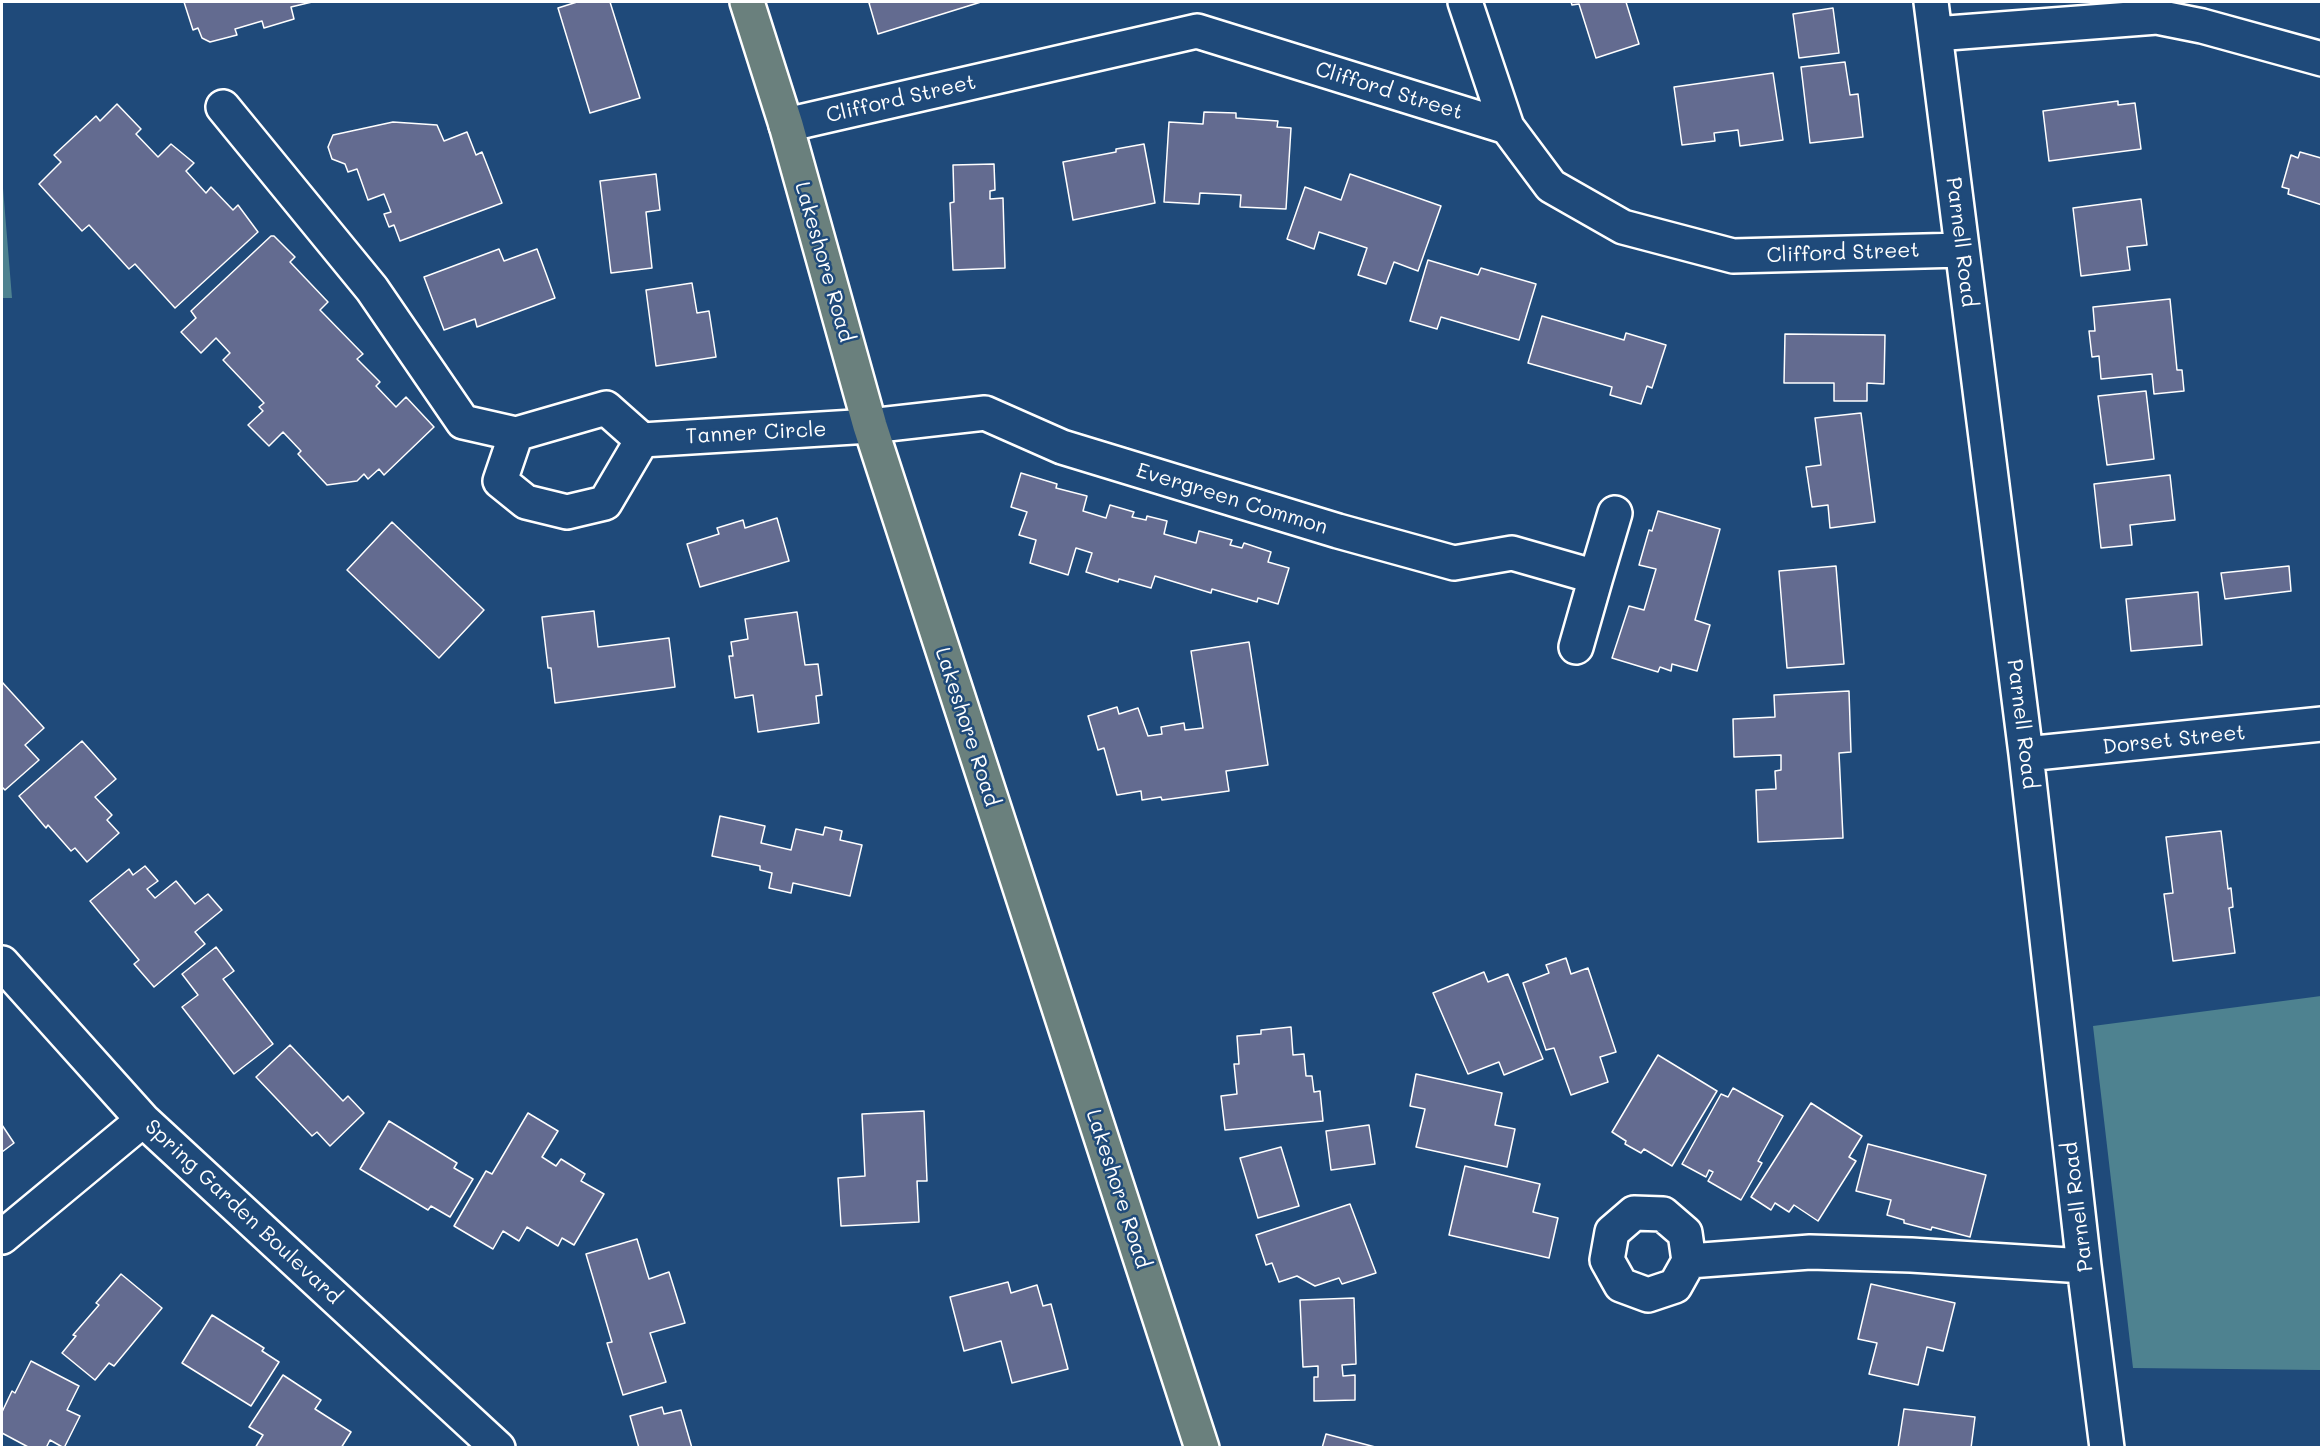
<!DOCTYPE html>
<style>
body{margin:0}
#map{position:relative;width:2323px;height:1449px;overflow:hidden;background:#1f4a7a;font-family:Mali,sans-serif}
canvas{display:block}
.frame{position:absolute;inset:0;border:3px solid #fff;pointer-events:none}
</style>
<div id="map">
<canvas width="2323" height="1449"></canvas>
<div class="frame"></div>
</div>
<script>
const ctx = document.querySelector('canvas').getContext('2d');
ctx.lineJoin = 'round';
function paint(path, color) { ctx.fillStyle = color; ctx.fill(path, 'evenodd'); }
function trace(path, color, width, dash) { ctx.strokeStyle = color; ctx.lineWidth = width; ctx.lineCap = dash ? 'butt' : 'round'; ctx.setLineDash(dash || []); ctx.stroke(path); }
function write(font, color, halo, rows, align = 'center') {
  ctx.font = font + ' Mali,sans-serif'; ctx.lineWidth = 5; ctx.setLineDash([]); ctx.textBaseline = 'middle'; ctx.strokeStyle = halo; ctx.fillStyle = color; for (const [text, x, y, turn = 0] of rows) {
    ctx.save(); ctx.translate(x, y); ctx.rotate((+turn || 0) * Math.PI / 180); ctx.textAlign = isNaN(turn) ? turn : align; if (halo) ctx.strokeText(text, 0, 0); ctx.fillText(text, 0, 0); ctx.restore();
  }
}
const green = new Path2D(`
 M 2,176 L 12,298 L 2,298 Z
 M 2321,996 L 2321,1370 L 2133,1368 L 2093,1026 Z`);
const building = new Path2D(`
 M 184,2 L 312,2 L 291,7 L 294,19 L 264,28 L 262,21 L 235,29 L 237,35 L 210,42 L 202,38 L 198,28 L 193,30 Z
 M 577,2 L 610,2 L 640,98 L 590,113 L 558,8 Z
 M 871,2 L 981,2 L 878,34 L 869,3 Z
 M 1571,2 L 1626,2 L 1639,44 L 1596,58 L 1579,4 L 1572,5 Z
 M 1833,8 L 1839,53 L 1799,58 L 1793,14 Z
 M 1845,62 L 1850,95 L 1858,94 L 1863,137 L 1810,143 L 1801,67 Z
 M 1773,73 L 1783,140 L 1740,146 L 1738,130 L 1714,133 L 1715,141 L 1682,145 L 1674,87 Z
 M 2118,101 L 2118,105 L 2135,103 L 2141,149 L 2049,161 L 2043,111 Z
 M 117,104 L 141,129 L 136,134 L 158,157 L 171,144 L 194,163 L 186,171 L 206,193 L 211,187 L 233,210 L 238,205 L 258,232 L 175,308 L 135,264 L 129,269 L 89,225 L 82,231 L 39,184 L 61,162 L 54,155 L 96,116 L 100,121 Z
 M 1204,112 L 1236,113 L 1236,118 L 1278,121 L 1277,127 L 1291,128 L 1286,209 L 1240,207 L 1241,195 L 1200,193 L 1199,204 L 1164,202 L 1169,122 L 1203,124 Z
 M 393,122 L 437,125 L 444,141 L 467,132 L 476,155 L 482,152 L 502,203 L 400,241 L 394,225 L 389,227 L 384,214 L 391,212 L 384,194 L 368,200 L 357,169 L 348,172 L 345,164 L 332,159 L 328,147 L 333,135 Z
 M 1144,144 L 1155,203 L 1073,220 L 1063,162 L 1116,152 L 1116,149 Z
 M 2300,152 L 2321,158 L 2322,155 L 2322,205 L 2288,194 L 2289,189 L 2282,187 L 2291,155 L 2298,158 Z
 M 994,164 L 995,190 L 990,191 L 990,199 L 1003,198 L 1005,268 L 953,270 L 950,203 L 954,202 L 953,165 Z
 M 656,174 L 660,210 L 646,212 L 652,268 L 611,273 L 600,181 Z
 M 1350,174 L 1441,206 L 1418,271 L 1394,262 L 1386,284 L 1358,275 L 1367,248 L 1319,232 L 1314,249 L 1287,239 L 1305,187 L 1341,200 Z
 M 2141,199 L 2147,245 L 2127,247 L 2130,270 L 2081,276 L 2073,208 Z
 M 271,236 L 274,236 L 295,257 L 290,262 L 328,302 L 320,310 L 363,354 L 357,359 L 380,382 L 376,386 L 396,407 L 406,397 L 434,427 L 384,475 L 379,469 L 368,479 L 364,474 L 357,481 L 327,485 L 298,454 L 301,451 L 283,432 L 269,446 L 248,425 L 263,411 L 259,407 L 264,403 L 223,360 L 230,353 L 216,338 L 201,353 L 181,332 L 196,318 L 191,311 Z
 M 499,249 L 504,261 L 537,249 L 555,298 L 477,327 L 475,319 L 444,330 L 424,277 Z
 M 1428,260 L 1478,275 L 1481,268 L 1536,284 L 1519,340 L 1441,317 L 1437,329 L 1410,321 Z
 M 692,283 L 697,313 L 709,311 L 716,357 L 656,366 L 646,290 Z
 M 2170,299 L 2177,370 L 2182,370 L 2184,391 L 2154,394 L 2152,374 L 2101,379 L 2099,356 L 2092,357 L 2089,331 L 2095,331 L 2093,307 Z
 M 1542,316 L 1624,340 L 1626,333 L 1666,345 L 1652,388 L 1647,386 L 1641,404 L 1610,395 L 1612,387 L 1528,363 Z
 M 1785,334 L 1885,335 L 1884,384 L 1867,383 L 1867,401 L 1834,401 L 1834,383 L 1784,383 Z
 M 2146,391 L 2154,459 L 2107,465 L 2098,396 Z
 M 1861,413 L 1875,522 L 1830,528 L 1828,505 L 1812,507 L 1806,467 L 1821,465 L 1815,418 Z
 M 1021,473 L 1057,484 L 1056,488 L 1087,496 L 1083,511 L 1106,518 L 1110,505 L 1134,512 L 1132,517 L 1146,520 L 1147,516 L 1167,521 L 1164,534 L 1196,543 L 1199,531 L 1232,540 L 1230,545 L 1242,548 L 1244,543 L 1271,552 L 1268,562 L 1289,568 L 1278,604 L 1258,598 L 1257,602 L 1212,589 L 1211,593 L 1155,576 L 1151,588 L 1119,579 L 1118,582 L 1086,572 L 1092,553 L 1076,548 L 1068,575 L 1030,563 L 1036,540 L 1019,535 L 1027,512 L 1011,507 Z
 M 2170,475 L 2175,520 L 2130,525 L 2132,545 L 2101,548 L 2094,484 Z
 M 1658,511 L 1720,529 L 1695,620 L 1710,625 L 1697,671 L 1672,664 L 1671,671 L 1660,667 L 1658,672 L 1612,658 L 1629,606 L 1644,610 L 1656,569 L 1639,565 L 1649,530 L 1652,531 Z
 M 777,518 L 789,561 L 700,587 L 687,544 L 719,534 L 717,528 L 743,520 L 745,528 Z
 M 392,522 L 484,610 L 439,658 L 347,570 Z
 M 1836,566 L 1844,664 L 1787,668 L 1779,571 Z
 M 2289,566 L 2291,591 L 2225,599 L 2221,573 Z
 M 2198,592 L 2202,645 L 2131,651 L 2126,599 Z
 M 594,611 L 598,647 L 669,638 L 675,687 L 555,703 L 551,668 L 548,668 L 542,617 Z
 M 797,612 L 805,665 L 818,664 L 822,695 L 816,696 L 819,723 L 758,732 L 753,695 L 735,698 L 729,656 L 733,656 L 731,642 L 748,639 L 745,619 Z
 M 1249,642 L 1268,765 L 1226,771 L 1229,791 L 1162,800 L 1161,797 L 1142,800 L 1141,791 L 1117,795 L 1104,748 L 1098,750 L 1088,716 L 1117,707 L 1119,714 L 1138,708 L 1148,736 L 1162,734 L 1161,727 L 1184,723 L 1185,730 L 1203,728 L 1191,651 Z
 M 2,682 L 44,728 L 25,745 L 39,760 L 5,790 L 2,787 Z
 M 1849,691 L 1851,752 L 1839,753 L 1843,838 L 1758,842 L 1756,790 L 1776,789 L 1775,771 L 1781,770 L 1781,755 L 1734,757 L 1733,719 L 1775,717 L 1774,695 Z
 M 82,741 L 116,779 L 95,797 L 112,815 L 107,820 L 119,833 L 87,862 L 75,848 L 71,851 L 48,825 L 46,828 L 19,796 Z
 M 720,816 L 765,826 L 761,843 L 791,850 L 796,829 L 823,835 L 825,827 L 842,831 L 840,840 L 862,845 L 850,896 L 793,883 L 791,893 L 769,888 L 772,873 L 760,870 L 760,866 L 712,856 Z
 M 2221,831 L 2228,889 L 2231,888 L 2233,907 L 2229,908 L 2235,953 L 2173,961 L 2164,894 L 2173,893 L 2166,837 Z
 M 145,866 L 158,881 L 147,889 L 155,898 L 176,881 L 195,904 L 208,894 L 222,910 L 195,932 L 205,944 L 154,987 L 134,964 L 139,960 L 90,901 L 129,869 L 133,875 Z
 M 216,947 L 234,971 L 223,979 L 273,1044 L 234,1074 L 182,1007 L 198,995 L 182,974 Z
 M 1566,958 L 1571,974 L 1588,968 L 1616,1052 L 1600,1057 L 1608,1082 L 1571,1095 L 1554,1048 L 1546,1050 L 1523,983 L 1549,973 L 1546,965 Z
 M 1484,972 L 1488,982 L 1508,974 L 1543,1059 L 1504,1075 L 1499,1062 L 1468,1074 L 1433,993 Z
 M 1291,1027 L 1293,1055 L 1304,1054 L 1306,1076 L 1312,1076 L 1314,1092 L 1320,1091 L 1323,1121 L 1225,1130 L 1221,1096 L 1237,1094 L 1234,1064 L 1239,1064 L 1237,1036 L 1261,1034 L 1261,1030 Z
 M 290,1045 L 343,1101 L 348,1096 L 364,1113 L 330,1146 L 317,1132 L 312,1136 L 256,1077 Z
 M 1658,1055 L 1717,1091 L 1672,1166 L 1644,1149 L 1641,1153 L 1625,1144 L 1626,1141 L 1612,1132 Z
 M 1416,1074 L 1502,1093 L 1495,1125 L 1515,1129 L 1507,1167 L 1416,1147 L 1425,1109 L 1410,1106 Z
 M 1733,1088 L 1783,1116 L 1758,1161 L 1762,1163 L 1741,1200 L 1708,1181 L 1713,1172 L 1709,1170 L 1706,1177 L 1682,1164 L 1721,1094 L 1728,1097 Z
 M 1811,1103 L 1862,1136 L 1849,1157 L 1856,1161 L 1818,1221 L 1794,1205 L 1789,1212 L 1775,1203 L 1771,1210 L 1751,1197 Z
 M 924,1111 L 927,1181 L 917,1181 L 919,1222 L 841,1226 L 838,1178 L 865,1176 L 862,1114 Z
 M 528,1113 L 558,1131 L 542,1157 L 556,1166 L 561,1159 L 585,1174 L 581,1181 L 604,1194 L 574,1245 L 562,1238 L 558,1246 L 527,1227 L 519,1241 L 503,1231 L 493,1249 L 454,1226 L 486,1171 L 492,1174 Z
 M 389,1121 L 457,1163 L 454,1168 L 473,1179 L 450,1217 L 431,1206 L 428,1210 L 360,1169 Z
 M 2,1125 L 14,1143 L 2,1152 Z
 M 1369,1125 L 1375,1164 L 1331,1170 L 1326,1131 Z
 M 1868,1144 L 1986,1175 L 1970,1237 L 1932,1227 L 1931,1230 L 1904,1223 L 1904,1220 L 1887,1215 L 1891,1200 L 1856,1191 Z
 M 1281,1147 L 1299,1206 L 1258,1218 L 1240,1158 Z
 M 1465,1166 L 1540,1184 L 1533,1212 L 1558,1218 L 1549,1258 L 1449,1235 Z
 M 1350,1204 L 1376,1273 L 1342,1284 L 1339,1278 L 1315,1286 L 1297,1276 L 1279,1282 L 1272,1263 L 1266,1265 L 1256,1235 Z
 M 637,1239 L 649,1279 L 669,1272 L 685,1323 L 650,1333 L 666,1382 L 623,1395 L 607,1343 L 612,1342 L 586,1254 Z
 M 121,1274 L 162,1308 L 114,1366 L 109,1363 L 95,1380 L 62,1353 L 76,1336 L 73,1335 L 99,1305 L 96,1303 Z
 M 1008,1282 L 1011,1293 L 1037,1285 L 1043,1306 L 1051,1304 L 1068,1369 L 1012,1383 L 1001,1341 L 964,1351 L 950,1297 Z
 M 1871,1284 L 1955,1303 L 1943,1351 L 1927,1347 L 1918,1385 L 1869,1374 L 1877,1343 L 1858,1339 Z
 M 1354,1298 L 1356,1364 L 1342,1365 L 1343,1376 L 1355,1375 L 1355,1400 L 1314,1401 L 1314,1377 L 1318,1377 L 1318,1366 L 1303,1367 L 1300,1300 Z
 M 212,1315 L 264,1348 L 262,1351 L 279,1362 L 251,1406 L 182,1363 Z
 M 31,1361 L 79,1386 L 67,1410 L 80,1416 L 64,1448 L 50,1440 L 46,1448 L 30,1448 L 2,1433 L 2,1412 L 12,1391 L 15,1393 Z
 M 283,1375 L 321,1400 L 315,1409 L 351,1432 L 341,1448 L 255,1448 L 263,1435 L 249,1427 Z
 M 662,1407 L 664,1414 L 681,1410 L 692,1448 L 639,1448 L 630,1416 Z
 M 1904,1409 L 1975,1417 L 1971,1448 L 1898,1448 Z
 M 1326,1434 L 1379,1448 L 1322,1448 Z`);
const minor = new Path2D(`
 M 1465,2 L 1507,127
 M 1931,2 L 2026,754 L 2084,1266 L 2107,1448
 M 1935,34 L 2157,17 L 2202,26 L 2322,59
 M 223,107 L 372,289 L 463,422 L 516,434
 M 786,125 L 1197,31 L 1507,127 L 1551,186 L 1623,227 L 1733,256 L 1962,250
 M 642,440 L 605,503 L 567,512 L 526,502 L 500,481 L 516,434 L 606,408 L 642,440 L 870,426 L 985,413 L 1062,447 L 1338,531 L 1454,563 L 1512,553 L 1596,577 L 1576,647
 M 1596,577 L 1615,513
 M 2026,754 L 2322,724
 M 2,963 L 143,1120 L 498,1448
 M 1634,1213 L 1663,1214 L 1685,1233 L 1689,1261 L 1675,1286 L 1648,1295 L 1621,1285 L 1607,1260 L 1612,1232 Z
 M 2,1237 L 143,1120
 M 1689,1261 L 1810,1252 L 1911,1255 L 2084,1266`);
const major = new Path2D(`
 M 747,2 L 786,125 L 870,426 L 1202,1448`);
const streetNames = [
 ["Clifford Street",1389,91,17],
 ["Clifford Street",901,99,-13],
 ["Parnell Road",1961,242,83],
 ["Clifford Street",1843,253,-2],
 ["Lakeshore Road",824,262,74],
 ["Tanner Circle",756,433,-3],
 ["Evergreen Common",1232,499,17],
 ["Parnell Road",2022,724,83],
 ["Lakeshore Road",967,727,72],
 ["Dorset Street",2174,740,-6],
 ["Lakeshore Road",1118,1189,72],
 ["Parnell Road",2078,1207,-97],
 ["Spring Garden Boulevard",243,1212,43]
];
paint(green, '#4e8290');
paint(building, '#636b90');
trace(building, '#fff', 1.5);
trace(minor, '#fff', 38);
trace(major, '#fff', 38);
trace(minor, '#1f4a7a', 33);
trace(major, '#6a807d', 33);
write('21px', '#fff', '#1f4a7a', streetNames);
</script>
